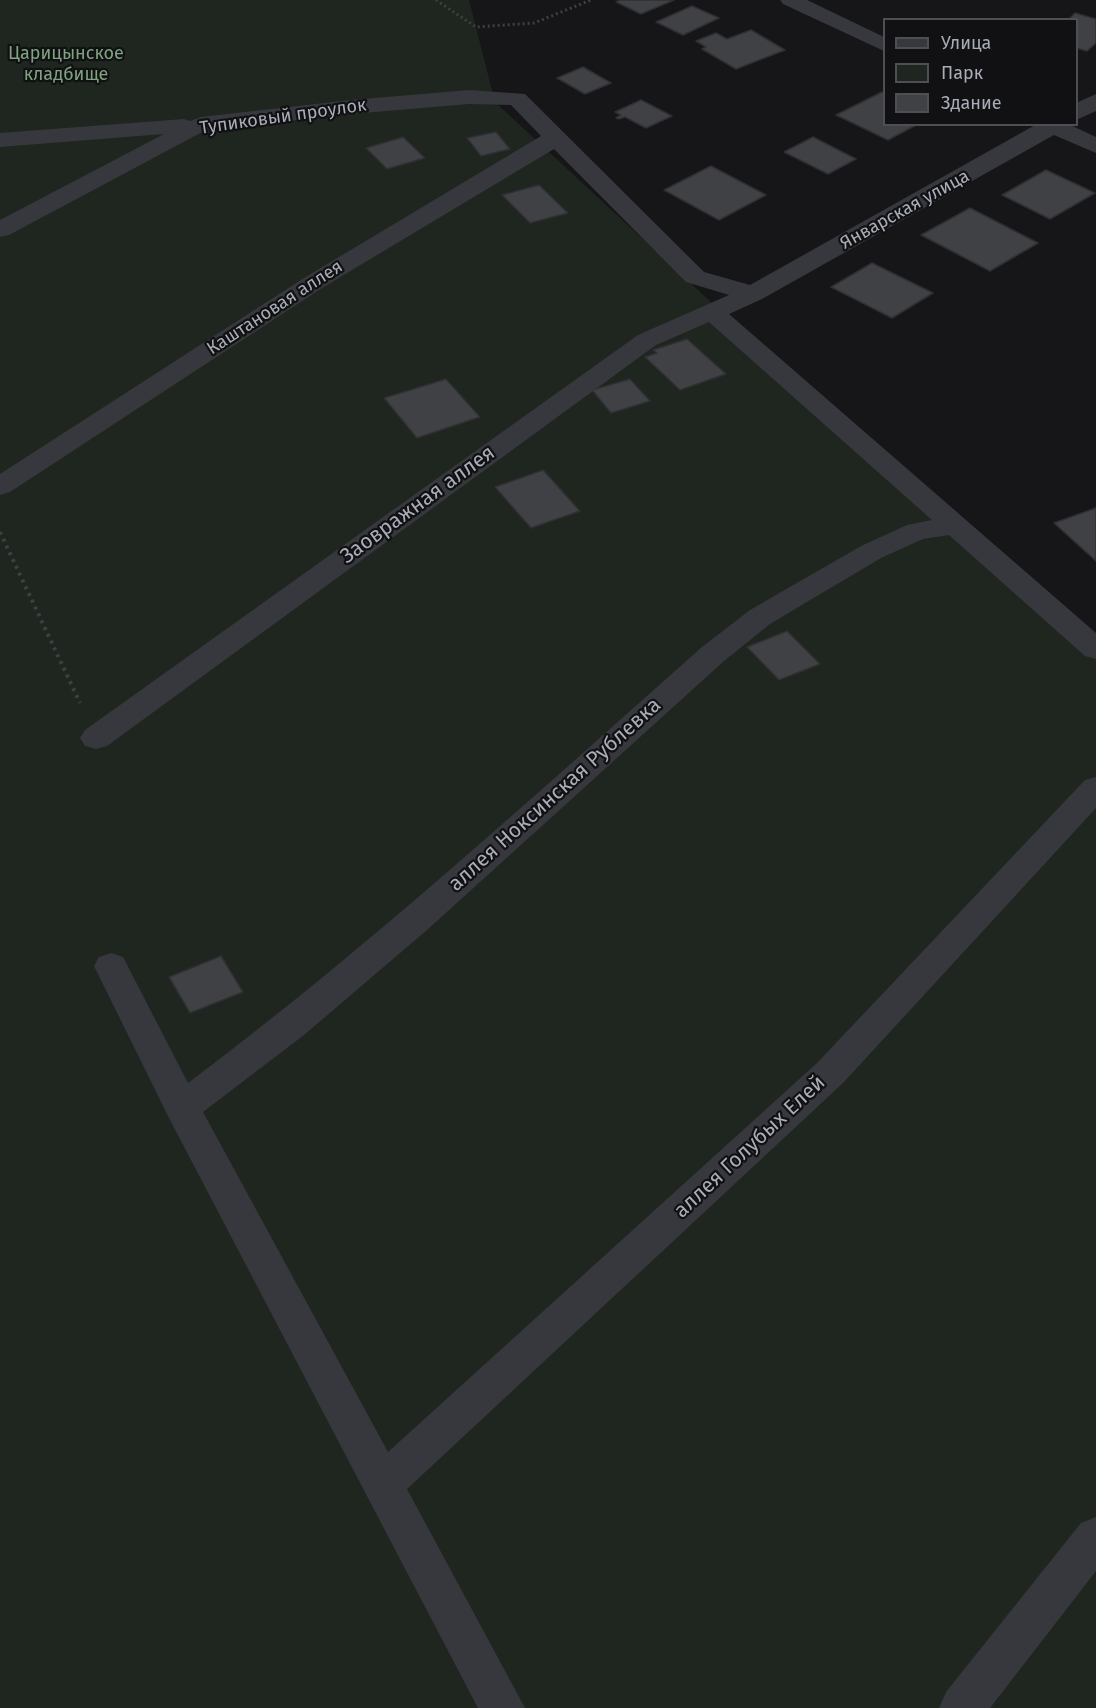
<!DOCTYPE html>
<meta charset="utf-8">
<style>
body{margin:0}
#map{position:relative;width:1096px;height:1708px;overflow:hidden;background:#161618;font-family:"Fira Sans",sans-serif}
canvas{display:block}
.legend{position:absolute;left:883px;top:18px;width:195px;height:108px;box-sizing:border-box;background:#111113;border:2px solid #4d4f55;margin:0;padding:8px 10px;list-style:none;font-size:18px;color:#a8adb8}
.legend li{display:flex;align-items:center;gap:12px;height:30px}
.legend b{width:30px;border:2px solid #4d4f55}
</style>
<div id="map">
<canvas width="1096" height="1708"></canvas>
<ul class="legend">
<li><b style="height:8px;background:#37383d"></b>Улица</li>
<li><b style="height:16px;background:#1e261f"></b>Парк</li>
<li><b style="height:16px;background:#404145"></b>Здание</li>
</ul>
</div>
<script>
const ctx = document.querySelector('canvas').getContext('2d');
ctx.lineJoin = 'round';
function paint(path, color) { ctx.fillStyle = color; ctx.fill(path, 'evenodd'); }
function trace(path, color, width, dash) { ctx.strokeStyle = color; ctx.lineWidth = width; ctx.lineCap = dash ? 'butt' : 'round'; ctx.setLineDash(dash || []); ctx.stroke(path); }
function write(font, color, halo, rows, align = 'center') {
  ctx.font = font + ' "Fira Sans",sans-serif'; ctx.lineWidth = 4.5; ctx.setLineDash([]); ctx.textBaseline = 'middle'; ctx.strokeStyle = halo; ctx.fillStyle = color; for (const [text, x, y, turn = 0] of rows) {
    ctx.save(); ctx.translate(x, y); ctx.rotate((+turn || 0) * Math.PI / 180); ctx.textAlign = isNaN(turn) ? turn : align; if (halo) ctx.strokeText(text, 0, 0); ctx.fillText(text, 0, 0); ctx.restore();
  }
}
const green = new Path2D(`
 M 0,0 L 469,0 L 495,102 L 1096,659 L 1096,1708 L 0,1708 Z`);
const building = new Path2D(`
 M 620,0 L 674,0 L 641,14 L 616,2 Z
 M 692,6 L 719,18 L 683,35 L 656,22 Z
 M 1075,13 L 1096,19 L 1096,43 L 1087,51 L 1076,48 L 1076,20 L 1068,20 Z
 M 751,30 L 785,50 L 736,69 L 702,49 L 706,47 L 696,41 L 716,33 L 727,39 Z
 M 583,67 L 611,83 L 585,94 L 557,78 Z
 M 882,92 L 884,93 L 884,124 L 918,124 L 888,140 L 836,115 Z
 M 641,100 L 672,116 L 646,128 L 625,117 L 619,119 L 616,118 L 621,115 L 615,112 Z
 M 496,132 L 510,149 L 481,156 L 467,138 Z
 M 403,137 L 425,158 L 387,169 L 366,148 Z
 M 813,137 L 856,159 L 828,174 L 784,152 Z
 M 711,166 L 766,195 L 719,220 L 664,190 Z
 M 1046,170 L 1095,193 L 1050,219 L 1002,195 Z
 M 539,185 L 568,213 L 530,223 L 502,195 Z
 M 970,208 L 1038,243 L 990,271 L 921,235 Z
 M 872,263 L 933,293 L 892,318 L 831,287 Z
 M 687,339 L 726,374 L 680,390 L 645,357 L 657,353 L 653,350 Z
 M 446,379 L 480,417 L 417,438 L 384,398 Z
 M 630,379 L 650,401 L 611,413 L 592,390 Z
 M 543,470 L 580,511 L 531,528 L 495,487 Z
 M 1096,508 L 1096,561 L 1054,523 Z
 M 787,631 L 820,664 L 779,680 L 747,647 Z
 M 221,956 L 243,992 L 190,1013 L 169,977 Z`);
const pathFar1 = new Path2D(`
 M 436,0 L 476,27 L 534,23 L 591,0`);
const path = new Path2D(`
 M 0,532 L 80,703`);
const minor = new Path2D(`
 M 780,0 L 807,0 L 884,37 L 884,51 L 783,4 Z
 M 469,90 L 525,94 L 704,272 L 750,285 L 1037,124 L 1068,124 L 1096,137 L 1096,153 L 1054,135 L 762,299 L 729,314 L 1096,633 L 1096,659 L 1085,656 L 949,535 L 923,539 L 881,558 L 770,624 L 724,661 L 427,930 L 304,1035 L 203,1112 L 388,1452 L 817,1063 L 1085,780 L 1096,777 L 1096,808 L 843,1083 L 407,1489 L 525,1708 L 478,1708 L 169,1118 L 94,966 L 99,957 L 111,953 L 123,957 L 188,1083 C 368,948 534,796 702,647 L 750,610 L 861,546 L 907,525 L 932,520 L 709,322 L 656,345 L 107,746 L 96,749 L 85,746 L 80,738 L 85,730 L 638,335 L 729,295 L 686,282 L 554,149 L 322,288 L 10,492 L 0,495 L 0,474 L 304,278 L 541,136 L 511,105 L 469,104 L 351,114 L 206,130 L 9,235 L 0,237 L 0,220 L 164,134 L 0,147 L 0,133 L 184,119 L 190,121 L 201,117 L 351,100 Z
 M 1096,94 L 1096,111 L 1076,120 L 1076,103 Z
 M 1096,1517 L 1096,1571 L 990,1708 L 939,1708 L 946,1692 L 1081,1523 Z`);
const farParknames = [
 ["Царицынское",66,54],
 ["кладбище",66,75]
];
const farStreetnames = [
 ["Тупиковый проулок",283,117,-8],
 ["Январская улица",905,210,-29],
 ["Каштановая аллея",275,308,-33]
];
const streetNames = [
 ["Заовражная аллея",418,505,-36],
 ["аллея Ноксинская Рублевка",555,795,-42],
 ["аллея Голубых Елей",750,1147,-43]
];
paint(green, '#1e261f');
paint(building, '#404145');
trace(building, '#303034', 1.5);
trace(pathFar1, '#3d3f44', 3, [2, 3]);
trace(path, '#3d3f44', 4, [3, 4.5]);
paint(minor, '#37383d');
write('18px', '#7fa381', '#111113', farParknames);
write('18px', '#a8adb8', '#111113', farStreetnames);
write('21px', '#a8adb8', '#111113', streetNames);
</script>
